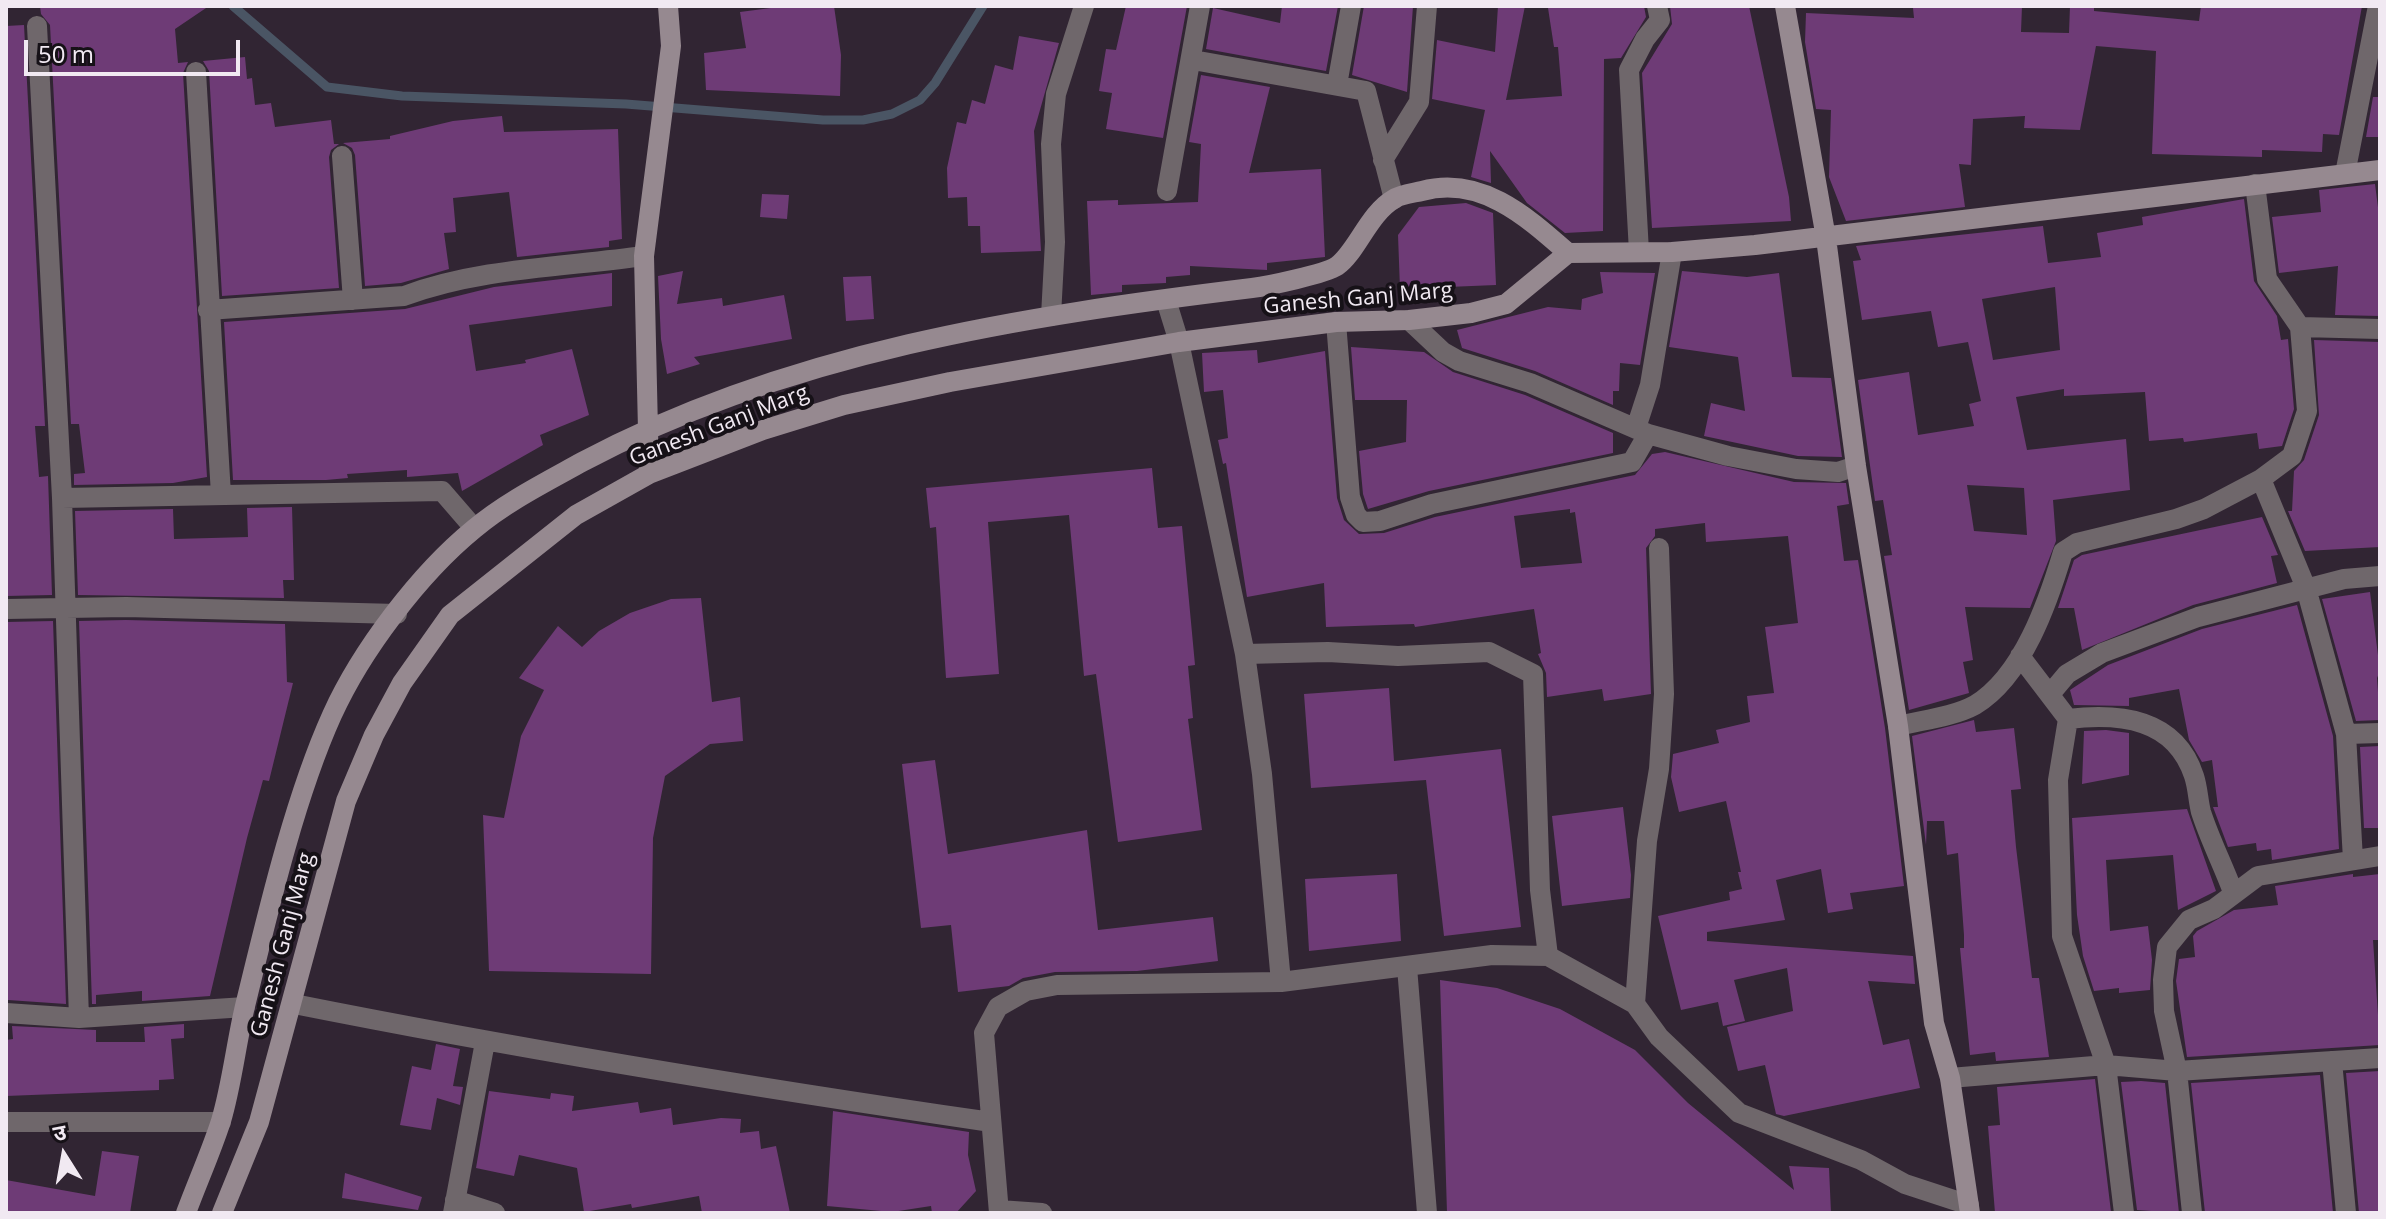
<!DOCTYPE html>
<meta charset="utf-8">
<style>
body{margin:0}
#map{position:relative;width:2386px;height:1219px;overflow:hidden;background:#312533;font-family:"Open Sans","Noto Sans Devanagari",sans-serif}
canvas{display:block}
.frame{position:absolute;inset:0;border:8px solid #f1e9f2;pointer-events:none}
.north{position:absolute;left:24px;top:1115px;width:80px;height:80px;-webkit-text-stroke:6px #161117;paint-order:stroke;rotate:349deg;font-size:22px;font-weight:700;line-height:32px;text-align:center;color:#f1e9f2}
.north::after{content:'';display:block;margin:auto;width:28px;height:36px;background:#f1e9f2;clip-path:polygon(50% 0,100% 100%,50% 72%,0 100%)}
.scale{position:absolute;left:24px;top:40px;width:216px;height:36px;box-sizing:border-box;border:4px solid #f1e9f2;border-top:0;padding-left:10px;font-size:24px;line-height:28px;white-space:nowrap;color:#f1e9f2;-webkit-text-stroke:6px #161117;paint-order:stroke}
</style>
<div id="map">
<canvas width="2386" height="1219"></canvas>
<div class="frame"></div>
<div class="north">उ</div>
<div class="scale">50 m</div>
</div>
<script>
const ctx = document.querySelector('canvas').getContext('2d');
ctx.lineJoin = 'round';
function trace(path, color, width, dash) { ctx.strokeStyle = color; ctx.lineWidth = width; ctx.lineCap = dash ? 'butt' : 'round'; ctx.setLineDash(dash || []); ctx.stroke(path); }
function paint(path, color) { ctx.fillStyle = color; ctx.fill(path, 'evenodd'); }
function write(font, color, halo, rows, align = 'center') {
  ctx.font = font + ' "Open Sans",sans-serif'; ctx.lineWidth = 8; ctx.setLineDash([]); ctx.textBaseline = 'middle'; ctx.strokeStyle = halo; ctx.fillStyle = color; for (const [text, x, y, turn = 0] of rows) {
    ctx.save(); ctx.translate(x, y); ctx.rotate((+turn || 0) * Math.PI / 180); ctx.textAlign = isNaN(turn) ? turn : align; if (halo) ctx.strokeText(text, 0, 0); ctx.fillText(text, 0, 0); ctx.restore();
  }
}
const stream = new Path2D(`
 M 233,6 L 327,87 L 402,96 L 626,104 L 823,120 L 863,120 L 892,114 L 920,100 L 935,83 L 983,6`);
const building = new Path2D(`
 M 40,6 L 209,6 L 175,29 L 178,63 L 188,62 L 183,73 L 207,477 L 173,483 L 74,485 L 74,474 L 85,473 L 79,424 L 71,424 L 50,25 L 41,14 Z
 M 786,6 L 834,6 L 841,55 L 840,96 L 706,90 L 704,53 L 746,48 L 740,12 Z
 M 1126,6 L 1187,6 L 1163,138 L 1106,129 L 1112,93 L 1099,91 L 1106,49 L 1116,50 Z
 M 1282,6 L 1338,6 L 1326,71 L 1206,49 L 1213,8 L 1280,23 Z
 M 1364,6 L 1413,6 L 1407,92 L 1352,75 Z
 M 1498,6 L 1525,6 L 1506,100 L 1562,96 L 1558,47 L 1554,47 L 1548,8 L 1644,6 L 1646,17 L 1621,58 L 1604,59 L 1603,231 L 1565,233 L 1527,203 L 1490,151 L 1491,183 L 1471,177 L 1485,110 L 1432,99 L 1437,40 L 1495,52 Z
 M 1670,6 L 1749,6 L 1789,197 L 1791,221 L 1652,228 L 1642,73 L 1672,24 Z
 M 1926,6 L 2022,6 L 2021,32 L 2069,33 L 2070,6 L 2094,6 L 2094,11 L 2199,21 L 2201,6 L 2362,6 L 2339,135 L 2323,134 L 2322,152 L 2262,150 L 2262,157 L 2152,154 L 2156,51 L 2096,46 L 2080,130 L 2024,128 L 2025,116 L 1973,119 L 1971,165 L 1959,164 L 1965,207 L 1846,221 L 1829,177 L 1831,110 L 1816,109 L 1805,42 L 1806,13 L 1914,18 L 1913,8 Z
 M 24,25 L 45,426 L 35,426 L 39,477 L 48,476 L 52,595 L 6,596 L 6,26 Z
 M 1019,36 L 1059,43 L 1034,131 L 1041,251 L 981,253 L 980,226 L 968,226 L 967,197 L 948,198 L 947,168 L 957,122 L 966,124 L 972,100 L 985,104 L 995,65 L 1013,70 Z
 M 245,57 L 247,79 L 252,78 L 255,105 L 271,103 L 275,127 L 331,120 L 334,144 L 339,144 L 331,150 L 329,157 L 339,288 L 222,296 L 209,71 L 203,61 Z
 M 1201,75 L 1270,87 L 1249,173 L 1321,169 L 1325,257 L 1267,263 L 1267,270 L 1190,266 L 1190,275 L 1166,277 L 1166,283 L 1122,285 L 1122,292 L 1091,295 L 1087,201 L 1118,200 L 1118,205 L 1198,202 L 1201,144 L 1189,142 Z
 M 2373,97 L 2380,97 L 2380,137 L 2366,137 Z
 M 502,116 L 504,132 L 618,129 L 622,239 L 609,241 L 609,247 L 517,257 L 509,192 L 453,198 L 456,232 L 444,233 L 449,269 L 401,283 L 365,286 L 355,155 L 352,148 L 343,143 L 390,139 L 390,136 L 453,121 Z
 M 2375,184 L 2380,223 L 2380,316 L 2335,315 L 2338,266 L 2279,273 L 2272,217 L 2321,212 L 2319,190 Z
 M 762,194 L 789,195 L 787,219 L 760,217 Z
 M 2244,199 L 2254,281 L 2277,316 L 2281,340 L 2288,339 L 2294,409 L 2282,446 L 2259,449 L 2257,433 L 2184,442 L 2183,438 L 2149,441 L 2145,392 L 2064,396 L 2064,389 L 2016,397 L 2027,450 L 2126,439 L 2130,490 L 2053,500 L 2056,541 L 2030,608 L 1965,607 L 1973,660 L 1963,662 L 1969,693 L 1909,710 L 1884,556 L 1892,555 L 1883,500 L 1875,501 L 1858,380 L 1909,372 L 1918,435 L 1974,426 L 1969,404 L 1981,401 L 1968,342 L 1938,347 L 1931,311 L 1862,320 L 1853,261 L 1861,260 L 1856,246 L 2043,226 L 2048,263 L 2101,257 L 2097,233 L 2143,225 L 2142,217 ZM 2055,287 L 2060,350 L 1993,360 L 1982,299 ZM 1967,485 L 2024,488 L 2027,535 L 1974,531 Z
 M 1466,203 L 1493,213 L 1496,285 L 1400,289 L 1398,235 L 1419,207 Z
 M 683,271 L 677,304 L 722,298 L 723,306 L 784,295 L 792,339 L 694,357 L 700,364 L 667,374 L 661,339 L 658,276 Z
 M 1682,271 L 1747,277 L 1779,273 L 1792,377 L 1831,378 L 1842,457 L 1798,456 L 1704,436 L 1711,403 L 1745,411 L 1738,357 L 1669,347 Z
 M 1600,272 L 1655,273 L 1640,365 L 1620,363 L 1619,391 L 1613,391 L 1613,405 L 1535,371 L 1462,348 L 1457,330 L 1548,307 L 1581,310 L 1582,299 L 1603,293 Z
 M 612,273 L 612,306 L 469,325 L 476,371 L 526,363 L 525,360 L 572,349 L 589,415 L 540,435 L 543,445 L 462,491 L 458,473 L 407,477 L 407,470 L 347,474 L 348,478 L 326,480 L 233,480 L 224,322 L 405,309 L 494,287 Z
 M 871,276 L 874,319 L 846,321 L 843,277 Z
 M 2314,340 L 2380,342 L 2380,547 L 2305,551 L 2288,511 L 2292,511 L 2294,471 L 2304,460 L 2319,415 Z
 M 1351,347 L 1424,352 L 1453,372 L 1525,395 L 1613,433 L 1613,453 L 1429,491 L 1368,509 L 1363,494 L 1359,451 L 1406,442 L 1407,400 L 1355,400 Z
 M 1257,350 L 1258,363 L 1325,351 L 1337,498 L 1344,520 L 1359,534 L 1384,533 L 1435,517 L 1635,475 L 1652,454 L 1665,452 L 1794,482 L 1846,483 L 1849,504 L 1837,506 L 1844,561 L 1858,560 L 1885,728 L 1904,886 L 1850,893 L 1853,909 L 1828,913 L 1821,869 L 1776,880 L 1785,920 L 1707,932 L 1707,941 L 1913,956 L 1915,984 L 1868,981 L 1883,1045 L 1909,1039 L 1920,1088 L 1784,1116 L 1776,1114 L 1765,1065 L 1738,1071 L 1727,1027 L 1793,1011 L 1787,968 L 1734,980 L 1745,1021 L 1723,1026 L 1718,1002 L 1681,1010 L 1658,916 L 1730,900 L 1729,892 L 1742,889 L 1738,872 L 1741,872 L 1726,801 L 1679,812 L 1671,777 L 1673,754 L 1719,743 L 1716,730 L 1750,722 L 1747,696 L 1774,693 L 1765,627 L 1798,623 L 1788,536 L 1706,542 L 1705,523 L 1655,529 L 1655,536 L 1646,548 L 1651,694 L 1604,701 L 1602,689 L 1547,697 L 1546,673 L 1538,654 L 1541,653 L 1534,609 L 1415,627 L 1414,624 L 1326,627 L 1324,583 L 1247,597 L 1226,463 L 1223,464 L 1218,440 L 1228,438 L 1223,390 L 1204,392 L 1202,353 ZM 1570,509 L 1570,513 L 1575,512 L 1582,563 L 1521,568 L 1514,516 Z
 M 1152,468 L 1158,528 L 1182,526 L 1195,665 L 1188,666 L 1193,718 L 1188,719 L 1202,830 L 1118,842 L 1096,674 L 1084,676 L 1069,515 L 988,522 L 999,674 L 946,678 L 936,527 L 930,528 L 926,488 Z
 M 292,507 L 294,580 L 283,580 L 284,598 L 78,595 L 75,511 L 173,509 L 174,539 L 248,537 L 247,508 Z
 M 2262,517 L 2278,555 L 2271,556 L 2277,583 L 2193,605 L 2082,650 L 2074,608 L 2058,608 L 2074,560 L 2082,555 Z
 M 2370,592 L 2380,671 L 2377,678 L 2380,720 L 2356,721 L 2322,599 Z
 M 701,598 L 712,702 L 740,697 L 743,741 L 710,744 L 665,776 L 653,838 L 651,974 L 489,971 L 483,815 L 504,818 L 521,736 L 544,690 L 519,678 L 558,626 L 582,647 L 599,631 L 630,613 L 671,599 Z
 M 2297,605 L 2333,736 L 2339,849 L 2272,860 L 2271,849 L 2257,851 L 2256,843 L 2228,847 L 2213,807 L 2218,807 L 2212,760 L 2202,762 L 2189,740 L 2179,689 L 2129,698 L 2129,706 L 2074,705 L 2070,690 L 2108,665 L 2202,629 Z
 M 126,620 L 285,624 L 287,682 L 293,683 L 269,781 L 263,780 L 247,838 L 210,996 L 142,1001 L 142,991 L 96,995 L 96,1004 L 92,1004 L 79,621 Z
 M 53,621 L 66,1004 L 8,1000 L 6,981 L 6,622 Z
 M 1389,688 L 1394,761 L 1501,749 L 1521,927 L 1444,936 L 1426,780 L 1311,788 L 1304,694 Z
 M 1974,720 L 1976,732 L 2014,728 L 2021,789 L 2011,790 L 2016,847 L 2032,978 L 2039,978 L 2049,1057 L 1996,1061 L 1995,1052 L 1970,1055 L 1960,948 L 1964,948 L 1964,935 L 1958,853 L 1947,855 L 1944,821 L 1927,821 L 1926,845 L 1912,736 Z
 M 2106,730 L 2129,733 L 2129,775 L 2082,784 L 2084,731 Z
 M 2380,746 L 2380,828 L 2364,828 L 2360,747 Z
 M 935,760 L 948,854 L 1087,830 L 1098,930 L 1213,917 L 1218,961 L 1137,971 L 1055,972 L 1023,978 L 1009,986 L 958,992 L 951,925 L 921,928 L 902,764 Z
 M 1623,807 L 1631,875 L 1630,898 L 1562,906 L 1552,816 Z
 M 2187,809 L 2216,891 L 2178,910 L 2173,855 L 2106,860 L 2110,931 L 2148,926 L 2152,960 L 2150,990 L 2119,993 L 2119,988 L 2094,991 L 2083,956 L 2077,915 L 2072,818 Z
 M 1397,874 L 1401,941 L 1309,951 L 1305,879 Z
 M 2353,874 L 2353,877 L 2380,874 L 2380,940 L 2373,940 L 2380,1045 L 2187,1057 L 2176,981 L 2179,959 L 2195,957 L 2193,936 L 2197,931 L 2234,910 L 2278,905 L 2275,886 Z
 M 1440,980 L 1497,988 L 1560,1009 L 1635,1050 L 1688,1103 L 1794,1190 L 1789,1166 L 1829,1168 L 1831,1213 L 1447,1213 Z
 M 184,1024 L 184,1038 L 171,1039 L 174,1079 L 159,1080 L 159,1090 L 6,1096 L 6,1040 L 13,1039 L 12,1026 L 96,1030 L 96,1042 L 145,1042 L 144,1027 Z
 M 436,1044 L 460,1049 L 453,1086 L 463,1087 L 460,1105 L 437,1098 L 431,1130 L 400,1125 L 412,1066 L 431,1070 Z
 M 2380,1071 L 2380,1213 L 2359,1213 L 2346,1073 Z
 M 2320,1075 L 2333,1213 L 2205,1213 L 2191,1083 Z
 M 2095,1079 L 2111,1212 L 1995,1213 L 1988,1126 L 2000,1125 L 1997,1087 Z
 M 2141,1081 L 2165,1083 L 2179,1213 L 2137,1210 L 2121,1082 Z
 M 489,1091 L 550,1099 L 551,1093 L 574,1096 L 572,1111 L 638,1102 L 640,1113 L 671,1108 L 673,1125 L 721,1118 L 741,1119 L 740,1133 L 759,1131 L 761,1149 L 776,1146 L 790,1213 L 702,1213 L 699,1196 L 632,1208 L 631,1204 L 584,1212 L 577,1168 L 519,1155 L 514,1176 L 476,1168 Z
 M 833,1111 L 969,1132 L 968,1155 L 976,1191 L 956,1213 L 932,1213 L 931,1206 L 892,1212 L 827,1206 Z
 M 102,1151 L 139,1156 L 130,1213 L 6,1213 L 6,1180 L 95,1196 Z
 M 345,1173 L 422,1197 L 418,1210 L 342,1198 Z`);
const street = new Path2D(`
 M 37,26 L 62,498 L 79,1018
 M 1193,60 L 1366,91 L 1394,199
 M 196,72 L 221,495
 M 1337,85 L 1351,6
 M 342,156 L 353,300
 M 1383,160 L 1419,102 L 1427,6
 M 2345,174 L 2378,6
 M 1167,191 L 1200,6
 M 1639,252 L 1629,70 L 1645,39 L 1660,20 L 1657,6
 M 1166,300 L 1179,342 L 1245,654 L 1262,774 L 1281,982
 M 208,310 L 404,296 C 479,268 565,267 644,256
 M 1051,316 L 1055,242 L 1051,144 L 1056,94 L 1084,6
 M 1409,320 L 1443,352 L 1459,361 L 1530,383 L 1648,434 L 1728,456 L 1796,469 L 1838,472 L 1856,466
 M 1336,322 L 1350,497 L 1356,515 L 1363,522 L 1380,521 L 1432,504 L 1632,462 L 1648,434
 M 2300,327 L 2380,329
 M 1636,428 L 1650,385 L 1672,252
 M 2261,479 L 2306,588 L 2346,734 L 2353,860
 M 62,498 L 442,491 L 474,528
 M 6,609 L 126,607 L 397,614
 M 1245,654 L 1328,652 L 1398,656 L 1489,652 L 1533,674 L 1540,890 L 1548,956
 M 2020,656 L 2068,719 C 2120,713 2175,718 2194,776 C 2198,788 2198,800 2201,812 C 2210,840 2223,865 2233,892
 M 2051,693 L 2067,674 L 2102,653 L 2198,617 L 2344,579 L 2380,576
 M 2068,719 L 2058,780 L 2062,936 L 2106,1065 L 2124,1213
 M 1898,726 C 1922,720 1953,717 1975,705 C 2023,676 2048,602 2063,552 L 2077,543 L 2176,519 L 2204,509 L 2261,479 L 2292,456 L 2307,411 L 2300,327 L 2267,279 L 2255,184
 M 2346,734 L 2380,733
 M 1407,967 L 1427,1213
 M 294,1004 C 525,1050 757,1088 991,1122
 M 1635,1004 L 1647,841 L 1659,769 L 1664,694 L 1659,548
 M 6,1013 L 79,1018 L 245,1007
 M 2332,1061 L 2346,1213
 M 1950,1078 L 2106,1065 L 2177,1071 L 2380,1058
 M 6,1122 L 221,1122
 M 455,1200 L 495,1213
 M 999,1210 L 1042,1213
 M 453,1213 L 485,1042
 M 999,1213 L 984,1033 L 998,1007 L 1026,991 L 1057,985 L 1281,982 L 1492,955 L 1548,956 L 1635,1004 L 1659,1037 L 1739,1113 L 1861,1160 L 1905,1184 L 1969,1205
 M 2192,1213 L 2177,1071 L 2164,1011 L 2163,980 L 2167,947 L 2189,920 L 2214,909 L 2258,876 L 2380,856`);
const secondary = new Path2D(`
 M 1785,6 L 1826,238 L 1856,466 L 1898,726 L 1934,1023 L 1950,1078 L 1970,1213
 M 649,474 L 644,256 L 671,46 L 668,6
 M 186,1213 C 197,1183 211,1152 221,1121 C 232,1084 236,1044 245,1006 C 267,916 294,799 332,715 C 361,651 419,574 474,529 C 506,502 546,482 582,462 C 789,352 1022,316 1252,288 C 1268,286 1325,274 1337,266 C 1356,253 1369,213 1394,199 C 1401,194 1414,193 1422,191 C 1481,175 1527,217 1568,253 L 1672,252 L 1755,245 L 2380,170
 M 222,1213 L 259,1122 L 346,801 L 374,735 L 402,683 L 450,615 L 576,515 L 649,474 L 763,430 L 844,405 L 950,382 L 1179,342 L 1336,322 L 1409,320 L 1471,313 L 1506,304 L 1568,253`);
const streetNames = [
 ["Ganesh Ganj Marg",1358,299,-5],
 ["Ganesh Ganj Marg",719,426,-21],
 ["Ganesh Ganj Marg",283,945,-75]
];
trace(stream, '#4a5564', 9);
paint(building, '#6e3b76');
trace(street, '#6f676b', 20);
trace(secondary, '#968990', 20);
write('22px', '#f1e9f2', '#161117', streetNames);
</script>
